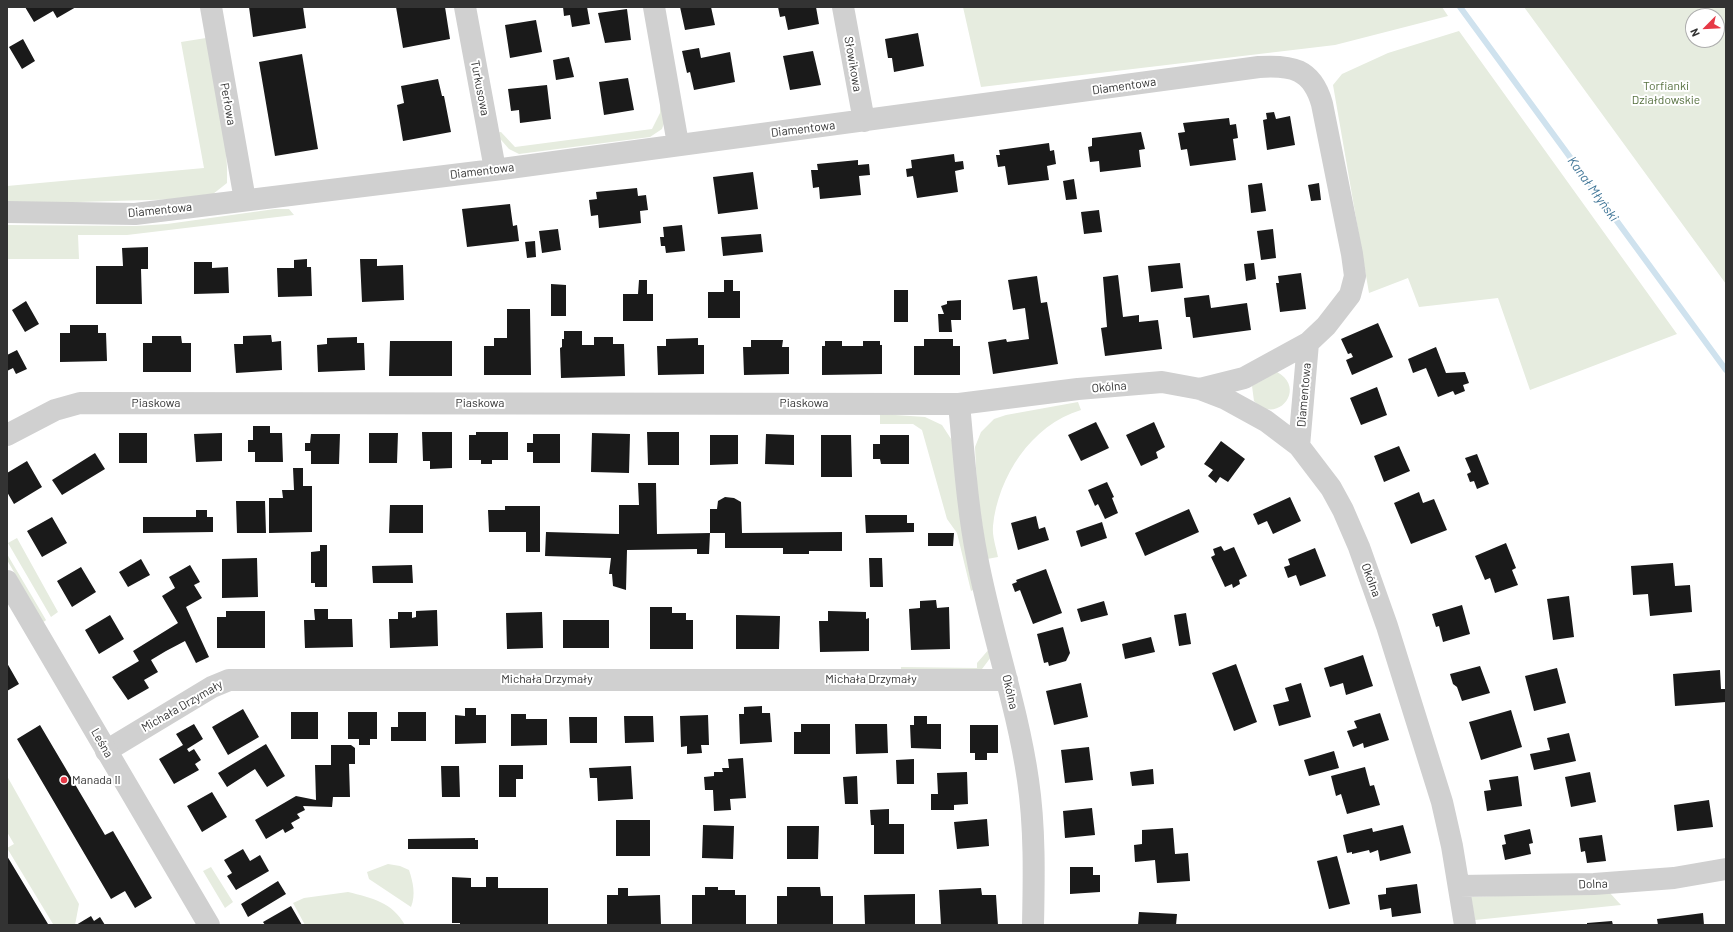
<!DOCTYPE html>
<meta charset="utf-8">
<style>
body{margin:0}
#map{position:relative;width:1733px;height:932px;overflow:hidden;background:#fff;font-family:Barlow,sans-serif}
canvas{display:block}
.frame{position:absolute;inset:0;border:8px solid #333;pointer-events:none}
.north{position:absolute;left:1685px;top:8px;width:40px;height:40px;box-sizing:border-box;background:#fff;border:1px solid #adadad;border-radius:50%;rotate:246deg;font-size:11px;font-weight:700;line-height:16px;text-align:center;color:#333}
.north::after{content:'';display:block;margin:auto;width:14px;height:18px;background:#e63946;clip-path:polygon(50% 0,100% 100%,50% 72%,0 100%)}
</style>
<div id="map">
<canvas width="1733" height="932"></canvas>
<div class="frame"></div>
<div class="north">N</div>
</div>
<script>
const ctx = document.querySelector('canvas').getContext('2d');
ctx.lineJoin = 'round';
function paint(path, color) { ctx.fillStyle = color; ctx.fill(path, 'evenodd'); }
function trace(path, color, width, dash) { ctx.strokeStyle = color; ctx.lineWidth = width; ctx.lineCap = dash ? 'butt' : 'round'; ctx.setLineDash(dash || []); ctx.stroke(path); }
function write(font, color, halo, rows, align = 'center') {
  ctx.font = font + ' Barlow,sans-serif'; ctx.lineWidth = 4; ctx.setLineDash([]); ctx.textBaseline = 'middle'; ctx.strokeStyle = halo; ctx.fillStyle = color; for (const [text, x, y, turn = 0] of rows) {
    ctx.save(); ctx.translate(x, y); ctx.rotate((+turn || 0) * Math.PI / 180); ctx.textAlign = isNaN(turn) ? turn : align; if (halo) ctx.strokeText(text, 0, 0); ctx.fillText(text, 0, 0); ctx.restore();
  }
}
const green = new Path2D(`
 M 963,7 L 1442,7 L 1448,16 L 1335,45 L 981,87 Z
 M 1524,7 L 1726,7 L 1726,284 ZM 1693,16 L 1717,16 L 1717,40 L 1693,40 Z
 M 1459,31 L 1677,334 L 1530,390 L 1498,298 L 1419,307 L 1408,278 L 1369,293 L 1333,85 L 1342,74 L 1388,53 Z
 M 206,38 C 214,83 229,137 227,183 L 213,194 L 185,199 L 7,204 L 7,186 L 204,168 L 181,42 Z
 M 660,106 L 664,106 L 666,117 L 662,129 L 650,137 L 519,154 L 509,149 L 495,133 L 501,132 L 515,147 L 652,129 L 660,113 Z
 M 275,209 L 289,209 L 294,215 L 127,235 L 78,235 L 79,259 L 7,259 L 7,225 L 136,226 L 167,224 Z
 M 1277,372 C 1308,389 1276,426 1254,401 L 1252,386 Z
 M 1078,402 L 1081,410 C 1031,425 998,477 993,526 C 992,536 996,547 998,557 L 987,559 L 977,488 L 975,447 L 981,432 L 994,419 L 1006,415 Z
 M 880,414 L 925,417 L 942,425 L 953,442 L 975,589 L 971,591 L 957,533 L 947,519 L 922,430 L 913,424 L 880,424 Z
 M 17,538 L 58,612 L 51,617 L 8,543 Z
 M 7,554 L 46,620 L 45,621 L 43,622 L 7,560 Z
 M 990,648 L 991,657 L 982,669 L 901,670 L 901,667 L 977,668 L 977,663 Z
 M 7,776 L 79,904 L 75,925 L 52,925 L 53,924 L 7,848 L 14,844 L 7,832 Z
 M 388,864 L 400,866 L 409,870 C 413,882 416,895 411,907 L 369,879 L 367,872 Z
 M 211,867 L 233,902 L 225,908 L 203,871 Z
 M 348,892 C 372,898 392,902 405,925 L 305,925 L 293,903 L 304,898 Z
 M 1609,892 L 1621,905 L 1475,920 L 1471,897 Z`);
const stream = new Path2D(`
 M 1460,7 L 1726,370`);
const building = new Path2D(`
 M 25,7 L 76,7 L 57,18 L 53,11 L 34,22 Z
 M 249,7 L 303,7 L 306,28 L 253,37 Z
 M 396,7 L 445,7 L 450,39 L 403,48 Z
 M 563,7 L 587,7 L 590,24 L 572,27 L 570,15 L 564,16 Z
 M 680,7 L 711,7 L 715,25 L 685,30 Z
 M 778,7 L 816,7 L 819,24 L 788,30 L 785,16 L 780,17 Z
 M 627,9 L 631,40 L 605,43 L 598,13 Z
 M 536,20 L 542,52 L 510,58 L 505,25 Z
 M 918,33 L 924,66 L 894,72 L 892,58 L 888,58 L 885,39 Z
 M 23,39 L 35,61 L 22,69 L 9,47 Z
 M 699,48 L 701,58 L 730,52 L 735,82 L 694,90 L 690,72 L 687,73 L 682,51 Z
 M 813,51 L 821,85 L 790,90 L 783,56 Z
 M 302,54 L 318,149 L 275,156 L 259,62 Z
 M 569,57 L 574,77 L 556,80 L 553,60 Z
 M 628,78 L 634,110 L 604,115 L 599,82 Z
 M 438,79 L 442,96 L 444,96 L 451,132 L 403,141 L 397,105 L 404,103 L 401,86 Z
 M 547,85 L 551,119 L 520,123 L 519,110 L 511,111 L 508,89 Z
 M 1274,112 L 1276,119 L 1290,116 L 1295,145 L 1267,150 L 1263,120 L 1267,119 L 1266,113 Z
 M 1229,118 L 1230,125 L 1236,124 L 1238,138 L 1233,139 L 1236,160 L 1190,166 L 1187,149 L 1181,150 L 1178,133 L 1185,132 L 1183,123 Z
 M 1141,132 L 1145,149 L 1139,150 L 1141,167 L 1100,172 L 1099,161 L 1090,162 L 1088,147 L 1092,146 L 1092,138 Z
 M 1049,143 L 1050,151 L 1054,150 L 1056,164 L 1047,166 L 1049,180 L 1008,185 L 1005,166 L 998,167 L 996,155 L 1000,155 L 999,150 Z
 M 954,154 L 955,162 L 963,161 L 964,169 L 955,171 L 958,192 L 917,198 L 913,176 L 907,177 L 906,169 L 912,168 L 911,160 Z
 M 858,160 L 858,165 L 869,164 L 870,175 L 859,176 L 861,195 L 820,199 L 819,187 L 813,188 L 811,170 L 818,170 L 817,164 Z
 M 753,172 L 758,209 L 718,214 L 713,177 Z
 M 1074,179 L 1077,199 L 1066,200 L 1063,181 Z
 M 1262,183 L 1266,211 L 1251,213 L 1248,185 Z
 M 1319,183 L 1321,200 L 1311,201 L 1308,185 Z
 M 637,188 L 638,196 L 646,195 L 648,210 L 640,211 L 641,223 L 599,228 L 598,215 L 591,216 L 589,200 L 597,199 L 596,192 Z
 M 510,204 L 513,226 L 517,225 L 519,241 L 467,247 L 462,209 Z
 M 1099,210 L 1102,232 L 1084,234 L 1081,212 Z
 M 682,225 L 685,251 L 666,253 L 665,246 L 661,246 L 660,237 L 664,237 L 663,227 Z
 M 558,229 L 561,250 L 542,253 L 539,231 Z
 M 1273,229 L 1276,258 L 1261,260 L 1257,231 Z
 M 761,234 L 763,252 L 723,256 L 721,237 Z
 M 535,241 L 536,257 L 527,258 L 525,242 Z
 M 148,247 L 148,269 L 141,269 L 142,304 L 96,304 L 96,266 L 123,266 L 122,248 Z
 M 307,259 L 307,267 L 311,267 L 312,296 L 278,297 L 277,268 L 294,268 L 294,260 Z
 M 360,259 L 377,259 L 377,266 L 403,265 L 404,300 L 362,302 Z
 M 194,262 L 212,262 L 212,268 L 228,267 L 229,293 L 194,294 Z
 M 1180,263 L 1183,288 L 1151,292 L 1148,266 Z
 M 1254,263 L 1256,279 L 1246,281 L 1244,264 Z
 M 1301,273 L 1306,309 L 1280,312 L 1276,283 L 1279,283 L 1278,276 Z
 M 1118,275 L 1123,317 L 1139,315 L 1139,322 L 1158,320 L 1162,349 L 1105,356 L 1101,328 L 1107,327 L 1103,277 Z
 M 1037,276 L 1041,303 L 1047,302 L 1058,364 L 993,374 L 988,342 L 1006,339 L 1007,342 L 1029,339 L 1025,308 L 1013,310 L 1008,280 Z
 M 639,280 L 647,280 L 647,294 L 653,294 L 653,321 L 623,321 L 623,294 L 638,294 Z
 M 724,280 L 733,280 L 733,291 L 740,291 L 740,318 L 708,318 L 708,292 L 724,292 Z
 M 551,284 L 566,285 L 566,316 L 551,316 Z
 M 894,290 L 908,290 L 908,322 L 894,322 Z
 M 1209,295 L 1211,308 L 1247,303 L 1251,330 L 1193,338 L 1190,317 L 1186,317 L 1184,298 Z
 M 961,300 L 961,320 L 951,320 L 952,332 L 939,332 L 938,314 L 944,314 L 941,306 L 947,304 L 947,301 Z
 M 26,301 L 39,324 L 25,332 L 12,310 Z
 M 507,309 L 530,309 L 531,375 L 484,375 L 484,346 L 494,346 L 494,338 L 507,338 Z
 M 1378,323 L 1393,357 L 1352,375 L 1346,360 L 1353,357 L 1351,353 L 1348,354 L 1341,339 Z
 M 70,325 L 98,325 L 98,333 L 106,333 L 107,361 L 60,362 L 60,333 L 70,333 Z
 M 564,331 L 582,331 L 582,345 L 594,345 L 594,337 L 613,337 L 613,344 L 624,344 L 625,376 L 561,378 L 560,348 L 562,347 L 562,339 L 564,339 Z
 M 271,335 L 272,342 L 281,341 L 282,370 L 236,373 L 234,344 L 243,344 L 243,336 Z
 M 152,336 L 181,336 L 182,343 L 191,343 L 191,372 L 143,372 L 143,343 L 152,343 Z
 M 357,337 L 357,343 L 364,343 L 365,370 L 318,372 L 317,345 L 327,344 L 327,338 Z
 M 698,338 L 698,345 L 704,345 L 704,374 L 658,375 L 657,346 L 666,346 L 666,339 Z
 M 924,339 L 953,339 L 953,346 L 960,346 L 960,375 L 914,375 L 914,346 L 924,346 Z
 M 751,340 L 783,340 L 782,347 L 789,347 L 789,374 L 744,375 L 743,347 L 751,347 Z
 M 390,341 L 452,341 L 452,376 L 389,376 Z
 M 825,341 L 842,341 L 842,346 L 863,346 L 863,341 L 880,341 L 880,345 L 882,345 L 882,374 L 822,375 L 822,346 L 825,346 Z
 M 1436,347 L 1446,373 L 1465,372 L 1469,383 L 1463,385 L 1465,391 L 1455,395 L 1453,391 L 1438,397 L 1426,368 L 1413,373 L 1408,359 Z
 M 17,350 L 27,369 L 16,374 L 13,368 L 7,371 L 7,355 Z
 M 1377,387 L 1387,415 L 1361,425 L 1350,398 Z
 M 1096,422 L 1109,448 L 1081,461 L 1068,435 Z
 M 1154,422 L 1165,447 L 1156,452 L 1158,458 L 1141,466 L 1126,435 Z
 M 253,426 L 270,426 L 270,433 L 282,433 L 283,462 L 255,462 L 255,452 L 248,452 L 248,440 L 253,440 Z
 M 422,432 L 452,432 L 452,468 L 430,469 L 430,461 L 423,461 Z
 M 476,432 L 508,432 L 508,460 L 492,460 L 492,464 L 481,464 L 481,460 L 469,460 L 469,435 L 476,435 Z
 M 647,432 L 679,432 L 679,465 L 648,465 Z
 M 119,433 L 147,433 L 147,463 L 119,463 Z
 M 222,433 L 222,461 L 196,462 L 194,434 Z
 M 369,433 L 398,433 L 397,463 L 369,463 Z
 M 592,433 L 630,434 L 629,473 L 591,472 Z
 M 311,434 L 340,434 L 339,464 L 311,464 L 311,451 L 305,451 L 305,443 L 310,443 Z
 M 533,434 L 560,434 L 560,463 L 533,463 L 533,452 L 527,452 L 527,443 L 533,443 Z
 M 766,434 L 794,435 L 794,465 L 765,464 Z
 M 710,435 L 738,435 L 738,464 L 710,465 Z
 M 821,435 L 851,435 L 852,477 L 821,477 Z
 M 880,435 L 909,435 L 909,464 L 881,464 L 880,459 L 873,459 L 873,444 L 880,444 Z
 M 1221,441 L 1245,459 L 1228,482 L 1220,477 L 1216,483 L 1208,476 L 1213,470 L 1204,464 Z
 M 1399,446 L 1410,471 L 1384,482 L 1374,456 Z
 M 95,453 L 105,469 L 62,495 L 52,480 Z
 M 1477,454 L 1489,484 L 1477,489 L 1474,481 L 1470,482 L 1467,474 L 1471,472 L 1465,458 Z
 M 27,461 L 42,487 L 14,504 L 7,492 L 7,473 Z
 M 293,468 L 303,468 L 303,486 L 312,486 L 312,532 L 269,533 L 269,498 L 283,498 L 282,490 L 294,490 Z
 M 1107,482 L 1114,497 L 1112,498 L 1118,513 L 1105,519 L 1098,504 L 1095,506 L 1088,490 Z
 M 638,483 L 656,483 L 657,534 L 710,533 L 709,554 L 697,554 L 697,549 L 627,550 L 626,590 L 613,586 L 612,574 L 609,574 L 611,558 L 545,556 L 546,532 L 619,534 L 619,505 L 639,505 Z
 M 1419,492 L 1423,503 L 1434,499 L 1447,530 L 1411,544 L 1394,503 Z
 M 725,497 L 734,498 L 741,502 L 742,533 L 842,532 L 842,551 L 809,551 L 809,554 L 783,554 L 783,548 L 725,548 L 725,533 L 710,533 L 710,509 L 717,509 L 718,501 Z
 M 1290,497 L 1301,521 L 1273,534 L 1267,521 L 1258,525 L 1253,514 Z
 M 236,501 L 265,501 L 266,533 L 237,533 Z
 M 390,505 L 423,505 L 423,533 L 389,533 Z
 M 505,506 L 540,506 L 540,552 L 526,552 L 526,532 L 489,532 L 488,510 L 505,510 Z
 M 1189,509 L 1199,532 L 1145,556 L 1135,533 Z
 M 196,510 L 207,510 L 207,517 L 213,517 L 213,532 L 143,533 L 143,517 L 196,517 Z
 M 865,515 L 907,515 L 907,523 L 914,523 L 914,532 L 866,533 Z
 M 1036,516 L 1039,529 L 1045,527 L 1049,540 L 1018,550 L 1011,523 Z
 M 52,517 L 67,543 L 42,557 L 27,531 Z
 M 1102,522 L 1107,538 L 1081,547 L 1076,531 Z
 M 928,533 L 954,533 L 953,546 L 928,546 Z
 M 1506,543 L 1516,568 L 1512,570 L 1518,585 L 1495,593 L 1490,578 L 1485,580 L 1475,556 Z
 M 320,545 L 327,545 L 327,587 L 315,587 L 315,583 L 311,583 L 311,552 L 320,551 Z
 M 1221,546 L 1224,551 L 1234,547 L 1247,576 L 1239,580 L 1240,584 L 1233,588 L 1232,584 L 1225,587 L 1211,557 L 1215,555 L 1213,549 Z
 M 1315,548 L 1326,576 L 1300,586 L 1296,575 L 1288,578 L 1284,567 L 1290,565 L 1288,559 Z
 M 257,558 L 258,597 L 222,598 L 222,559 Z
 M 869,558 L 882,558 L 883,587 L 870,587 Z
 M 141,559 L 150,575 L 128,587 L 119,572 Z
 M 1673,563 L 1675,586 L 1690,585 L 1692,612 L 1650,616 L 1648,594 L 1633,595 L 1631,566 Z
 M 190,565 L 200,582 L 194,585 L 202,598 L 186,607 L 209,657 L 196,663 L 185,641 L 166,651 L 151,660 L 158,672 L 144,680 L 149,688 L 128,700 L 112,677 L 139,661 L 133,651 L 178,623 L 162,596 L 175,588 L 169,577 Z
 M 412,565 L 413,583 L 373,583 L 372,566 Z
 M 81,567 L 96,592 L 72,607 L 57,581 Z
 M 1046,569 L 1062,613 L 1033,624 L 1020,590 L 1015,592 L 1012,584 L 1017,582 L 1016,580 Z
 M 1569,596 L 1574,637 L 1553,640 L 1547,599 Z
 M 936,600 L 937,608 L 949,607 L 950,649 L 911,650 L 909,609 L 920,608 L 920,601 Z
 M 1104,601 L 1108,615 L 1081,622 L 1077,609 Z
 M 1462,605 L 1470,634 L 1443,642 L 1439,626 L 1436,627 L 1432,614 Z
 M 650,607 L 672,607 L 672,613 L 686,613 L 686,620 L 693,620 L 693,649 L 650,649 Z
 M 314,609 L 328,609 L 328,619 L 352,619 L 353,647 L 305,648 L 304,620 L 315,620 Z
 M 437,610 L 438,646 L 390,648 L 389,619 L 398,619 L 398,612 L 412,612 L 412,618 L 416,617 L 416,611 Z
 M 226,611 L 265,611 L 265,648 L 217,648 L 217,617 L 226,617 Z
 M 828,611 L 866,612 L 866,619 L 869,618 L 869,651 L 820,652 L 819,621 L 828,621 Z
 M 542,612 L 543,648 L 507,649 L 506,613 Z
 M 1186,613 L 1191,644 L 1179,646 L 1174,615 Z
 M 110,615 L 124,639 L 99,654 L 85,630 Z
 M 736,615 L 780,616 L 779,649 L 736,649 Z
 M 563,620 L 609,620 L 609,648 L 563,648 Z
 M 1063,627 L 1070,653 L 1066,661 L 1049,666 L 1048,662 L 1044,663 L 1037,634 Z
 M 1151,637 L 1155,652 L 1125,659 L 1122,644 Z
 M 1363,655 L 1373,686 L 1346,695 L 1343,683 L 1330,687 L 1324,668 Z
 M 7,663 L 19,684 L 7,691 Z
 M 1236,664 L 1257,722 L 1234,731 L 1212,673 Z
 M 1480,666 L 1490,693 L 1462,701 L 1457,687 L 1453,684 L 1450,674 Z
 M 1557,668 L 1566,703 L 1534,711 L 1525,676 Z
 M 1720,670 L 1721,689 L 1726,689 L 1726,702 L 1675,706 L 1673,674 Z
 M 1081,683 L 1088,717 L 1054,725 L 1046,691 Z
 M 1301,683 L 1311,717 L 1279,726 L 1273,705 L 1289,701 L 1285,688 Z
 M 762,706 L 762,713 L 770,713 L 772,742 L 740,744 L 739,714 L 744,714 L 744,707 Z
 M 465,708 L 476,708 L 476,715 L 486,715 L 486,743 L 455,744 L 455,715 L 465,716 Z
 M 243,709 L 259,737 L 228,755 L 212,727 Z
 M 1511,710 L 1522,747 L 1481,760 L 1469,722 Z
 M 291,712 L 318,712 L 318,739 L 291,739 Z
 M 348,712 L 377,712 L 377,739 L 370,739 L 370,745 L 359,745 L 359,739 L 348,739 Z
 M 398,712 L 426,712 L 426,741 L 391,741 L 391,727 L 398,727 Z
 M 1380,713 L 1389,740 L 1364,748 L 1363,743 L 1353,747 L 1347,731 L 1357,728 L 1354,721 Z
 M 511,714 L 526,714 L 526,719 L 547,719 L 547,745 L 511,746 Z
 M 708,715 L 709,745 L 701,745 L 702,753 L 687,754 L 687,746 L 681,747 L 680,716 Z
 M 624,716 L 653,716 L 654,742 L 625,743 Z
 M 914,716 L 927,716 L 927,724 L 941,724 L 941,749 L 911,748 L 910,725 L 914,725 Z
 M 569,717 L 597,717 L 597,743 L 570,743 Z
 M 194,724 L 203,739 L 187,749 L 189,752 L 194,749 L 201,760 L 195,764 L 199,770 L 174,784 L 159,759 L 183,745 L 176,734 Z
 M 801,724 L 830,724 L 830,754 L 794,754 L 794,732 L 801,732 Z
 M 855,724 L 887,724 L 888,753 L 856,754 Z
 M 40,725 L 105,835 L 113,831 L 152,898 L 135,908 L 125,891 L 111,899 L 17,739 Z
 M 970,725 L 998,725 L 998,753 L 987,753 L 987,760 L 975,760 L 975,753 L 970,753 Z
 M 1569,733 L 1576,761 L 1534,770 L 1530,754 L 1550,750 L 1547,738 Z
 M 266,744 L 285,776 L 267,787 L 255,769 L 227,787 L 218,773 Z
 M 331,745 L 351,745 L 355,748 L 355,764 L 349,764 L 350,797 L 333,797 L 332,807 L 303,806 L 305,810 L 297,814 L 300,818 L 291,823 L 294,828 L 285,833 L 283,829 L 266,839 L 255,820 L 296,796 L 316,800 L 315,765 L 331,765 Z
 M 1089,747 L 1093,780 L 1065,783 L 1061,750 Z
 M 1334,751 L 1339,768 L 1309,776 L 1304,760 Z
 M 743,758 L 746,798 L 730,799 L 731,810 L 714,811 L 713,790 L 705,790 L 704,777 L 714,776 L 714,772 L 723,772 L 722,768 L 729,768 L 728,759 Z
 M 914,759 L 914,784 L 897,784 L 896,760 Z
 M 499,765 L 523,765 L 523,779 L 516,779 L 516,797 L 499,797 Z
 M 441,766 L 459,766 L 460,797 L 442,797 Z
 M 631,766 L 633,799 L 598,801 L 597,778 L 590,778 L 589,768 Z
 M 1365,767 L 1370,786 L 1374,785 L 1380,805 L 1347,814 L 1341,794 L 1336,796 L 1331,776 Z
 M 1153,769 L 1154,784 L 1132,786 L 1130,772 Z
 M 967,772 L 968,804 L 954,805 L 954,810 L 931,810 L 931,794 L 938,794 L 937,773 Z
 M 1590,772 L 1596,802 L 1571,807 L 1565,777 Z
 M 857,776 L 858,804 L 845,804 L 843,777 Z
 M 1518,776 L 1522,806 L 1487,811 L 1484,791 L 1491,790 L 1489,780 Z
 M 212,792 L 227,817 L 202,832 L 187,806 Z
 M 1709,800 L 1713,827 L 1677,831 L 1674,805 Z
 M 1092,808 L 1095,835 L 1065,838 L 1063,811 Z
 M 889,809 L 889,824 L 904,824 L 904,854 L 874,854 L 874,825 L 871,825 L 870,810 Z
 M 987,819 L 989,846 L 957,849 L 954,822 Z
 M 616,820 L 650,820 L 650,856 L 616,856 Z
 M 703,825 L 734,826 L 733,859 L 702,858 Z
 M 1403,825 L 1411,853 L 1380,861 L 1378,850 L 1370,853 L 1369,850 L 1352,854 L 1352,852 L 1347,853 L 1343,835 L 1372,828 L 1373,832 Z
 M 787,826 L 819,826 L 818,859 L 787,859 Z
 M 1173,828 L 1175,854 L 1188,853 L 1190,881 L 1157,883 L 1155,860 L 1135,862 L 1134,845 L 1142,844 L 1142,830 Z
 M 1530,829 L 1533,843 L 1529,844 L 1531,854 L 1505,860 L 1502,845 L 1506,844 L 1504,835 Z
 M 1602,835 L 1606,861 L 1587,863 L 1585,851 L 1581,852 L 1579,838 Z
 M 475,838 L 475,840 L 478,840 L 478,849 L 408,849 L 408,839 Z
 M 243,849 L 250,861 L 260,855 L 269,871 L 236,890 L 227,876 L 232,873 L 224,860 Z
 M 7,856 L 48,924 L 46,925 L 7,924 Z
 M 1337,856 L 1350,904 L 1329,909 L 1317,861 Z
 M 1070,867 L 1093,867 L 1093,875 L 1100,875 L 1100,892 L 1070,894 Z
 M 452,877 L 471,878 L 471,887 L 486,887 L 486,877 L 498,877 L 498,888 L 548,888 L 548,925 L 460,925 L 460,923 L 452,923 Z
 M 278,881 L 286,894 L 248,917 L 241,904 Z
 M 1417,884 L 1421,913 L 1392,917 L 1391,908 L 1380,910 L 1378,895 L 1386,894 L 1386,888 Z
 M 705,887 L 718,887 L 718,890 L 735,890 L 735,895 L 746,895 L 746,925 L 692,925 L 692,895 L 705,895 Z
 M 787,887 L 820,887 L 821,896 L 833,896 L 833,925 L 777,925 L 777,896 L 787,896 Z
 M 618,888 L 628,888 L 628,896 L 660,895 L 661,925 L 607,925 L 607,895 L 618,895 Z
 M 981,888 L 982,895 L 996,895 L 998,925 L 941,925 L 939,890 Z
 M 915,894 L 915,925 L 865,925 L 864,895 Z
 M 291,906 L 302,925 L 265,925 L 263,922 Z
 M 1139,912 L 1177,914 L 1176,925 L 1138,925 Z
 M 1703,913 L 1704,925 L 1658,925 L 1657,919 Z
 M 91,916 L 94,921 L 100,917 L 105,925 L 76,925 Z
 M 1612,921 L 1613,925 L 1587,925 L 1587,923 Z`);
const minor = new Path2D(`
 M 211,7 L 245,200
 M 465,7 L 495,169
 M 654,7 L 678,144
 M 843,7 L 864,121
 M 7,212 L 135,214 L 502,169 L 1259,67 C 1291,65 1312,68 1322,104 L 1352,254 L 1355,276 L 1350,295 L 1326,326 L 1308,343 L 1244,378 L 1200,389
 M 7,435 L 55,410 L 80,403 L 959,404
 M 1299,446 L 1308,343
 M 106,751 L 212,687 L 229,680 L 1007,680
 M 1459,886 L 1594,884 L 1674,878 L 1726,869
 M 1033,925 C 1034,877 1035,827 1028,780 C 1017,704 991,632 977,557 C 967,506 964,455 959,404 L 1078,389 L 1162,382 L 1200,389 L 1226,399 L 1266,421 L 1299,446 L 1331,488 L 1343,510 L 1359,547 L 1387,626 L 1442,802 L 1452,846 L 1465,925`);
const tertiary = new Path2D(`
 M 7,581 L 209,925`);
const markers = [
 [64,780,4,"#e63946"]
];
const streetNames = [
 ["Słowikowa",853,64,80],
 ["Diamentowa",1124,86,-8],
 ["Turkusowa",480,88,79],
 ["Perłowa",228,104,80],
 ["Diamentowa",803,129,-7],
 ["Diamentowa",482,171,-7],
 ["Diamentowa",160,210,-6],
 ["Okólna",1109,387,-5],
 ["Diamentowa",1304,395,-85],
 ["Piaskowa",156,403],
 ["Piaskowa",480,403],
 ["Piaskowa",804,403],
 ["Okólna",1371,580,70],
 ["Michała Drzymały",547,679],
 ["Michała Drzymały",871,679],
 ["Okólna",1010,692,77],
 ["Michała Drzymały",182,706,-30],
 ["Leśna",102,743,60],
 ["Dolna",1593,884,-2]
];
const parkNames = [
 ["Torfianki",1666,86],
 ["Działdowskie",1666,100]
];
const poiNames = [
 ["Manada II",72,780]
];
const waterNames = [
 ["Kanał Młyński",1593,189,54]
];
paint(green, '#e6ecdf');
trace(stream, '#cfe2ee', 6);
paint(building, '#1a1a1a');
trace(minor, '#d0d0d0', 22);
trace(tertiary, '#d0d0d0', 22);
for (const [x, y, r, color] of markers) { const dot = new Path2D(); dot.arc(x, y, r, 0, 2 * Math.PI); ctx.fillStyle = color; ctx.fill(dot); trace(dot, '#fff', 1.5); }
write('12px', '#333', '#fff', streetNames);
write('12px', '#56703f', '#fff', parkNames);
write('12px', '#333', '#fff', poiNames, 'left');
write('italic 13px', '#3f7597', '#fff', waterNames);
</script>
